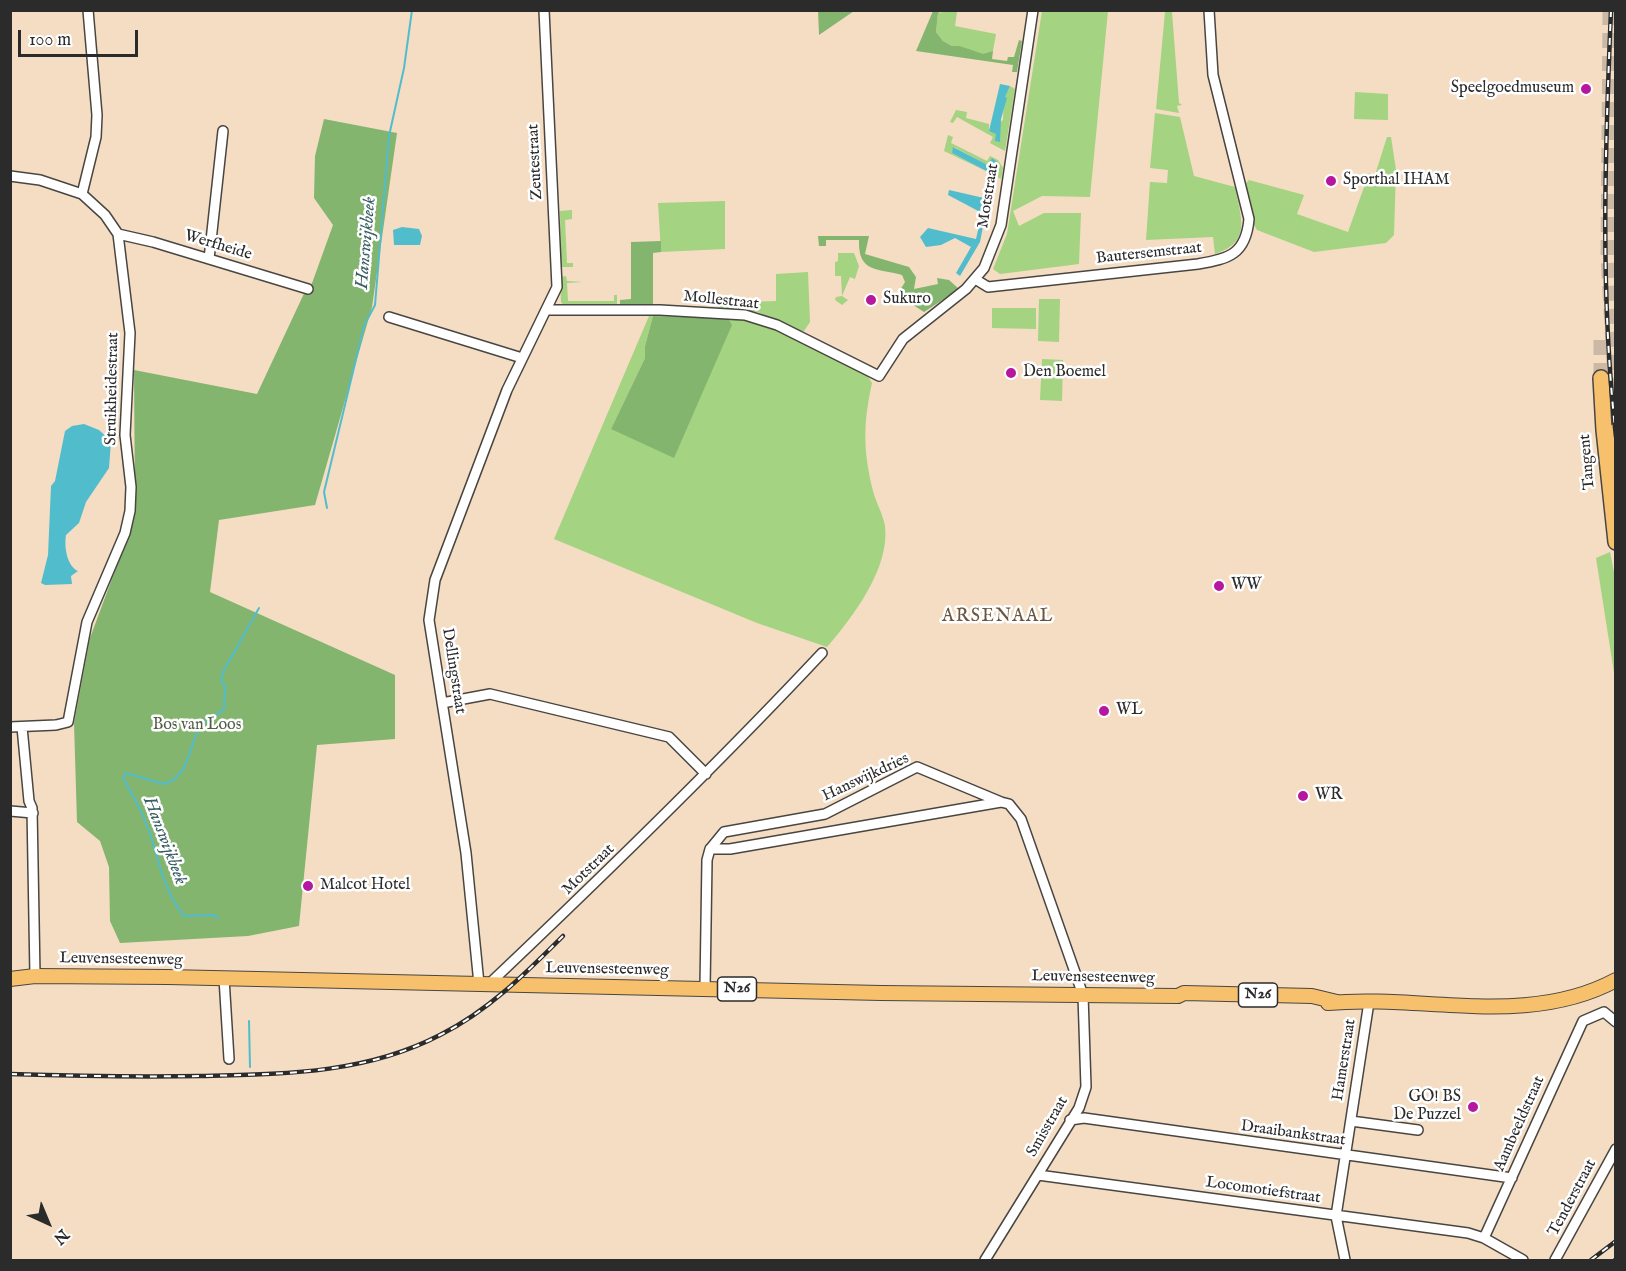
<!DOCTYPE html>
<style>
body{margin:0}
#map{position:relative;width:1626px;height:1271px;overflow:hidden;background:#f4ddc3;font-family:"IM FELL English",serif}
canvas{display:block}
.frame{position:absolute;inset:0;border:12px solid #2b2b2b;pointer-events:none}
.north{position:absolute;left:18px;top:1193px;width:60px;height:60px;-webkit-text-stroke:4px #fff;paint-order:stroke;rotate:136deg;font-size:16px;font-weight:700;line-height:24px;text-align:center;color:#2b2b2b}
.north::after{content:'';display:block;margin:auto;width:21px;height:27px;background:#2b2b2b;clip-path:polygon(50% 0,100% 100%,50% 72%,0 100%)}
.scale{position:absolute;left:18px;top:30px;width:120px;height:27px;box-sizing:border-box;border:3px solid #2b2b2b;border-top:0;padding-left:8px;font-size:18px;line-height:21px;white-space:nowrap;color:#2b2b2b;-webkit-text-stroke:4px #fff;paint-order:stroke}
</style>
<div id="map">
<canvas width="1626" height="1271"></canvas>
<div class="frame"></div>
<div class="north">N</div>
<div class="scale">100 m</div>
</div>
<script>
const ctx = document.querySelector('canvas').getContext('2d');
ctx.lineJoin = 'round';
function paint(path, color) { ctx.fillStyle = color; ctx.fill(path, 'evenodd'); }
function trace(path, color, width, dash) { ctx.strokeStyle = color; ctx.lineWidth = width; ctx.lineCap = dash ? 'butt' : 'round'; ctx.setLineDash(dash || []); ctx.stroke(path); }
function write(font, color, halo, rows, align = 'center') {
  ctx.font = font + ' "IM FELL English",serif'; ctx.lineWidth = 5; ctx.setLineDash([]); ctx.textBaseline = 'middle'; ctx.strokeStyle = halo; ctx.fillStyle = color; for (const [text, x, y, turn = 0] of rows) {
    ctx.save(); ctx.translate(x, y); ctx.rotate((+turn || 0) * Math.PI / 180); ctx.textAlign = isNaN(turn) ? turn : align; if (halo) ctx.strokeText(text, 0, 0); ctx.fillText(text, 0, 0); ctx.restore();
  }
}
const green = new Path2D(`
 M 954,10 L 957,12 L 955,26 L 996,34 L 993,51 L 983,55 L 960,46 L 952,46 L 943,41 L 936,32 L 938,13 Z
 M 1042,11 L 1108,11 L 1090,197 L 1042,196 L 1013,211 L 1019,226 L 1044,213 L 1081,213 L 1079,264 L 1000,274 L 993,269 L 1007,234 Z
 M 1165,12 L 1172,12 L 1179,103 L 1182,105 L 1177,106 L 1179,113 L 1156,109 Z
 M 1010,86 L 1015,89 L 1005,151 L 990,143 L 993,137 L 957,117 L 953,123 L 950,122 L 956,110 L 967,112 L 966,118 L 989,124 L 989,131 L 1003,120 L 1004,98 Z
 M 1355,92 L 1388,94 L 1388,120 L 1354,119 Z
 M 1155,113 L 1180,117 L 1194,176 L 1235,187 C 1241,218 1252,242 1215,254 L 1213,237 L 1146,240 L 1150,182 L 1167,183 L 1168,170 L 1150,168 Z
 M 948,135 L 953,137 L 951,143 L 987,161 L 990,156 L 998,160 L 1003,168 L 1001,179 L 993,175 L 996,161 L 988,165 L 954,147 L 952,153 L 990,173 L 944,151 Z
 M 1387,137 L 1391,137 L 1396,170 L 1394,235 L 1386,243 L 1314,252 L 1257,230 L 1253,223 L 1246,183 L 1249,180 L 1304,195 L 1297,214 L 1348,232 L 1369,173 L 1375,175 Z
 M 725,201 L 725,249 L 661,252 L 658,203 Z
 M 572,210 L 572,219 L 565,220 L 567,263 L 573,263 L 573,267 L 561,267 L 560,211 Z
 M 838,253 L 854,253 L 859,266 L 855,279 L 850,277 L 842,296 L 848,300 L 842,305 L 835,300 L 836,297 L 842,296 L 841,276 L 835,276 L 835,262 L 838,261 Z
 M 808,272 L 810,322 L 804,331 L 799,332 L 758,312 L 718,308 L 717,303 L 776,301 L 776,274 Z
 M 566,276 L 567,281 L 583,282 L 567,283 L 568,301 L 614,301 L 614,295 L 617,295 L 617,305 L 565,307 L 561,302 L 560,277 Z
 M 1039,299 L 1060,299 L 1059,342 L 1038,341 Z
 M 992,308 L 1036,308 L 1036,329 L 992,328 Z
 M 649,316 L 653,316 L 645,346 L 645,358 L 611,429 L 727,317 C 777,323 822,352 867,375 L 872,383 C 863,424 863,450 873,491 C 876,503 883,514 885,526 C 890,568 853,617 827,647 L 757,623 L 554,539 Z
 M 1042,359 L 1063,360 L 1062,401 L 1040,400 Z
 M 1610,552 L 1616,582 L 1615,679 L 1596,558 Z`);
const forest = new Path2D(`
 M 818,10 L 854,10 L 854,11 L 819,35 Z
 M 933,11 L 942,11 L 938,13 L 936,32 L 943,41 L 952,46 L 960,46 L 983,54 L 993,51 L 992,59 L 1007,61 L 1008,57 L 1014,57 L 1019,40 L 1022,41 L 1017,72 L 1012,72 L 1013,65 L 916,51 Z
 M 324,119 L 397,133 L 372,307 L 315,505 L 219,520 L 210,592 L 395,675 L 395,739 L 317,745 L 299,926 L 248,936 L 120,943 L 110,921 L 109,867 L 100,841 L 77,822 L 74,723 L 90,638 L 130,530 L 135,508 L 134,370 L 257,394 L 308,285 L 311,286 L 333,225 L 314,198 L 315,156 Z
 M 818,236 L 869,236 L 865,254 L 909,267 L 916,277 L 914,289 L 938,284 L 937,278 L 949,280 L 959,289 L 924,312 L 907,301 L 904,305 L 894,300 L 905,282 L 902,275 C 877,268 858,273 859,240 L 826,240 L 826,246 L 819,246 Z
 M 661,241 L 661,252 L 653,253 L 653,304 L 620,308 L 620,300 L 631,299 L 631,242 Z
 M 653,316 L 727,317 L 732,325 L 674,458 L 611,429 L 645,358 L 645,346 Z`);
const water = new Path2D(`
 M 1000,84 L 1010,86 L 1005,97 L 1007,98 L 1001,119 L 1000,142 L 995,141 L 996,134 L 989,131 Z
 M 953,147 L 988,165 L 992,158 L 996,161 L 980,242 L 960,276 L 956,273 L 971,247 L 955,238 L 941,245 L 926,247 L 920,237 L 928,228 L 976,239 L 982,213 L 948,195 L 949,190 L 984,198 L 990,173 L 952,153 Z
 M 402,227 L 419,229 L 422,236 L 420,245 L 394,245 L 393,230 Z
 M 84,424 L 99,430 L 111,441 L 109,468 L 86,502 L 79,523 L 66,535 C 64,547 67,566 78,571 L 71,576 L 72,584 L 45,585 L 41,583 L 48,555 L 51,486 L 55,481 L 65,431 L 72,426 Z`);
const stream = new Path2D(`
 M 327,508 L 324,492 L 364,326 L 375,305 L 389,136 L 404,68 L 412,10
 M 218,919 L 215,915 L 184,916 C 161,888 159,856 146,823 C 140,807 130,792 123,777 L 126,773 L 164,784 C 191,776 188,745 201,725 C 206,717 217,716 224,709 L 225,687 L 221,680 L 223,672 L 259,608
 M 249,1021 L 250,1067`);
const trunkTunnel = new Path2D(`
 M 1610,10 L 1608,256 L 1616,398
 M 1601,340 L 1601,378`);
const minor = new Path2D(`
 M 10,176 L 40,180 L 82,194 L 105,215 L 118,234 L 130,333 L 125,435 L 131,487 L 130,511 L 125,533 L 87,622 L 68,722 L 56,725 L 10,727
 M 82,194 L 96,137 L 97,115 L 88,10
 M 118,234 L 153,242 L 308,289
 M 209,259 L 223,131
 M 975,279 L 988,287 L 1198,264 C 1229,259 1246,254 1249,219 L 1213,75 L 1209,10
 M 547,310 L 660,310 L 745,315 L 777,325 L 879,376 L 903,339 L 966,289 L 984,268 L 1001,225 L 1033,10
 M 389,317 L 522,358
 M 442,703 L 490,694 L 669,737 L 706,774
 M 22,727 L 29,801 L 32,808 L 35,976
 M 10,811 L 33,813
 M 224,978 L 229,1059
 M 479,984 L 466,853 L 429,620 L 435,580 L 507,390 L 557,287 L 544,10
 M 489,984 C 603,876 715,767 822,653
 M 705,988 L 707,860 L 710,849 L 730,849 L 1001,802 L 917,767 L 825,814 L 724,832 L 710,849
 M 1070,1120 L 1084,1118 L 1512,1178
 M 1351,1121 L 1418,1130
 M 1038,1175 L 1468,1233 L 1484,1238 L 1523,1260
 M 1484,1238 L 1583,1021 L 1604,1012 L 1616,1022
 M 985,1260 L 1079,1108 L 1086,1087 L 1083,995 L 1021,819 L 1009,804 L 1001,802
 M 1345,1260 L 1336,1216 L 1369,1002
 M 1555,1260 L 1616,1149`);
const primary = new Path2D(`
 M 10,979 L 35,976 L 168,977 L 881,993 L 1178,996 L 1184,993 L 1312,996 L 1337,1002
 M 1328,1003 C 1423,994 1527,1028 1616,980`);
const trunk = new Path2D(`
 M 1601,378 L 1604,430 L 1616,542
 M 1616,431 L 1616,455`);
const rail = new Path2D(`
 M 1611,10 C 1605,152 1600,295 1616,437
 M 10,1074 C 74,1076 137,1077 201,1076 C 284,1074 365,1074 440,1035 C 488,1011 525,974 563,936
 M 1591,1260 L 1616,1241
 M 1615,1260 L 1616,1260`);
const markers = [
 [1586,89,6,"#b5179e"],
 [1331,181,6,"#b5179e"],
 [871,300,6,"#b5179e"],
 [1011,373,6,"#b5179e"],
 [1219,586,6,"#b5179e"],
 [1104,711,6,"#b5179e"],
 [1303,796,6,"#b5179e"],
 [308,886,6,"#b5179e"],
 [1473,1107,6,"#b5179e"]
];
const shields = [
 [737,989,39],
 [1258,995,39]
];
const shieldNames = [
 ["N26",737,989],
 ["N26",1258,995]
];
const poiNames = [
 ["Speelgoedmuseum",1574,89,"right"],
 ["Sporthal IHAM",1343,181],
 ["Sukuro",883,300],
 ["Den Boemel",1023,373],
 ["WW",1231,586],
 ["WL",1116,711],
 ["WR",1315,796],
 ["Malcot Hotel",320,886],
 ["GO! BS",1461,1098,"right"],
 ["De Puzzel",1461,1116,"right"]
];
const streetNames = [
 ["Zeutestraat",536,162,-93],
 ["Motstraat",989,196,-81],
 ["Werfheide",218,246,17],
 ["Bautersemstraat",1149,254,-6],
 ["Mollestraat",721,301,6],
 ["Struikheidestraat",113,389,-89],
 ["Tangent",1588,462,-95],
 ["Dellingstraat",453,671,81],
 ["Hanswijkdries",866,778,-25],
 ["Motstraat",589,870,-44],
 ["Leuvensesteenweg",121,960,1],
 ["Leuvensesteenweg",607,970,1],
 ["Leuvensesteenweg",1093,978,1],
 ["Hamerstraat",1345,1060,-81],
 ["Aambeeldstraat",1520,1124,-66],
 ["Smisstraat",1048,1127,-60],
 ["Draaibankstraat",1293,1134,8],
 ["Locomotiefstraat",1263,1191,8],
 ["Tenderstraat",1573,1198,-62]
];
const parkNames = [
 ["Bos van Loos",197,726]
];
const waterNames = [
 ["Hanswijkbeek",367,243,-85],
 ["Hanswijkbeek",164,841,69]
];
const neighbourhoodNames = [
 ["ARSENAAL",998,617]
];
paint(green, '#a4d381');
paint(forest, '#83b56f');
paint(water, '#51bdcc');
trace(stream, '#51bdcc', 2);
trace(trunkTunnel, '#ccb9a5', 15, [15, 8]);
trace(minor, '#494642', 12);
trace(primary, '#494642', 16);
trace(trunk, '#494642', 18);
trace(minor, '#fff', 9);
trace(primary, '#f7c06c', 14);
trace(trunk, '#f7c06c', 15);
trace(rail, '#2b2b2b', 4.5);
trace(rail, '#fff', 2, [7]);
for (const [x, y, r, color] of markers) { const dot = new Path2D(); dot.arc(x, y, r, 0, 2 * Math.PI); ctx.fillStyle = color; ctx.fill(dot); trace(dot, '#fff', 2); }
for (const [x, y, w] of shields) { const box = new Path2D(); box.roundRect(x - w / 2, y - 12, w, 24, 4.5); ctx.fillStyle = '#fff'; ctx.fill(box); trace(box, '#2b2b2b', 1.5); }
write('bold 15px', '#2b2b2b', null, shieldNames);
write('16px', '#2b2b2b', '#fff', poiNames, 'left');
write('16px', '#2b2b2b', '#fff', streetNames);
write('16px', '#4f5d45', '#fff', parkNames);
write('italic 18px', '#385e63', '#fff', waterNames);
ctx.letterSpacing = '1.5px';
write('18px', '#6a5540', '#fff', neighbourhoodNames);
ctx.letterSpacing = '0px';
</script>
